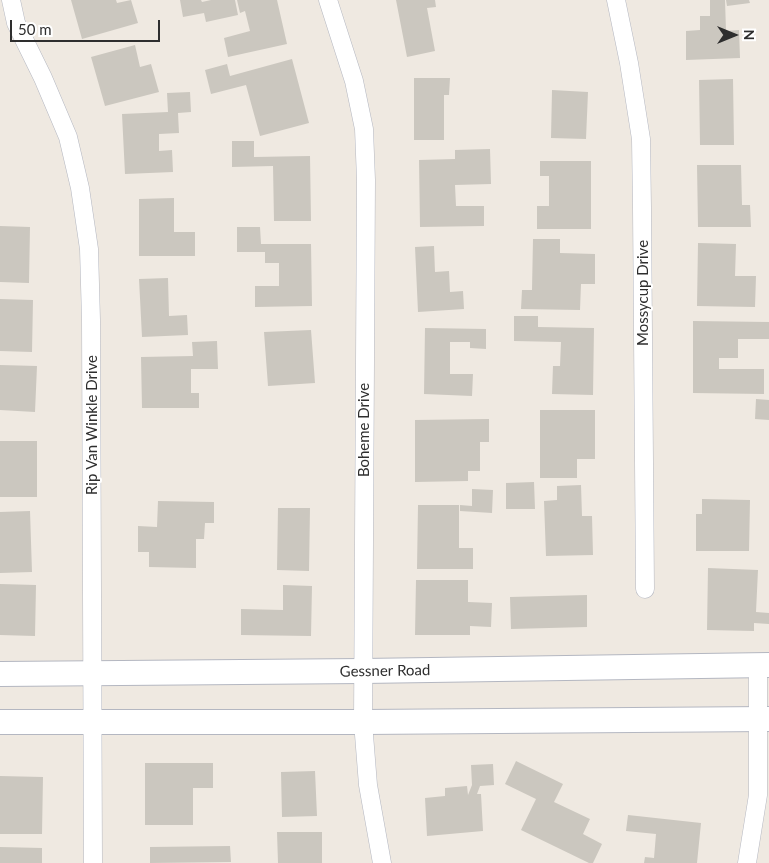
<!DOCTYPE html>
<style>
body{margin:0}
#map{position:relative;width:769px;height:863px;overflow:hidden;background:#efe9e1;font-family:Lato,sans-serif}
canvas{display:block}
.north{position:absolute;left:709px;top:10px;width:50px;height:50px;-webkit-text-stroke:4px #fff;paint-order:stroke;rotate:90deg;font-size:14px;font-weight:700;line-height:20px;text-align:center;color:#2e2e2e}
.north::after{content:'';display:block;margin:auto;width:18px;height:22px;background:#2e2e2e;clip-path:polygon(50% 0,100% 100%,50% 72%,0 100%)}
.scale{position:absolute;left:10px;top:20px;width:150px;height:22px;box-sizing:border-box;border:2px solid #2e2e2e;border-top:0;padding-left:6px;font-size:15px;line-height:18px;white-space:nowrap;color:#2e2e2e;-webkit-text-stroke:4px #fff;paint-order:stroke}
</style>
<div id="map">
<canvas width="769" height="863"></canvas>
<div class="north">N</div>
<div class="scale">50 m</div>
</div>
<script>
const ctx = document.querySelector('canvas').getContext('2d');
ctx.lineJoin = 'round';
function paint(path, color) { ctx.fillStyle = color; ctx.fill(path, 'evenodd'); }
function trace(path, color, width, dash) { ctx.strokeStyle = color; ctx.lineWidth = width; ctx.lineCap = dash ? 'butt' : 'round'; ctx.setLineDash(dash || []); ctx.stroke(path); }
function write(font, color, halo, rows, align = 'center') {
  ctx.font = font + ' Lato,sans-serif'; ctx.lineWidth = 4; ctx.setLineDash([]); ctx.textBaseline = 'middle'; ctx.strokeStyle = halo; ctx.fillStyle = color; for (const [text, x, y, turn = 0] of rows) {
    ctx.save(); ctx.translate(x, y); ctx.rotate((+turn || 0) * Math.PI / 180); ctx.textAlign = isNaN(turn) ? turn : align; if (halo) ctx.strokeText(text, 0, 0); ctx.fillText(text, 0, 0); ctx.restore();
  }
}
const building = new Path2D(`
 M 71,0 L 116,0 L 117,3 L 131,0 L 138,23 L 82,39 Z
 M 180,0 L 201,0 L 202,2 L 211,0 L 235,0 L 238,15 L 206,22 L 204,13 L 183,17 Z
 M 237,0 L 277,0 L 287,44 L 228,57 L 224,38 L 250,31 L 245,11 L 240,13 Z
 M 396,0 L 435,0 L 436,7 L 427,8 L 435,51 L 407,57 Z
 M 710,0 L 725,0 L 726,31 L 739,30 L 740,58 L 686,60 L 686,31 L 700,30 L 700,16 L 710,16 Z
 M 726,0 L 749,0 L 750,3 L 727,6 Z
 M 135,45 L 140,67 L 151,64 L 159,92 L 105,106 L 91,57 Z
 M 292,59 L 309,123 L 260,136 L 246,85 L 211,94 L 205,70 L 227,64 L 230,76 Z
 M 414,78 L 450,78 L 449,95 L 444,95 L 444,140 L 414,140 Z
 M 733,79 L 734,145 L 700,145 L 699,80 Z
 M 552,90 L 588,92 L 586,139 L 551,138 Z
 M 190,92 L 191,112 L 178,113 L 179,133 L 159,134 L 159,151 L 172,150 L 173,172 L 125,174 L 122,114 L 168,112 L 167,93 Z
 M 232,141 L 254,141 L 254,157 L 310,156 L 311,221 L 274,221 L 273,166 L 232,167 Z
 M 490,149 L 491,184 L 455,185 L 456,206 L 484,206 L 484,226 L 420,227 L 419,160 L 455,159 L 455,150 Z
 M 540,161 L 591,161 L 591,229 L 537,229 L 537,206 L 549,206 L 549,176 L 540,176 Z
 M 697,165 L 741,165 L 742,205 L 750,205 L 751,227 L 698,227 Z
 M 174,198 L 174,232 L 195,232 L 195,256 L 139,256 L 139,199 Z
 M 0,226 L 30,227 L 29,283 L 0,282 Z
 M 237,227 L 260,227 L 261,244 L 311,244 L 312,306 L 255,307 L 255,286 L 279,286 L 279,263 L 265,263 L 265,252 L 237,252 Z
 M 533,239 L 560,239 L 560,253 L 595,254 L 595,284 L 581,284 L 580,310 L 521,309 L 522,290 L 532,290 Z
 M 698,243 L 736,244 L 735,276 L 756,276 L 755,307 L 697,306 Z
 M 434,246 L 435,272 L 449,271 L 450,292 L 463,291 L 464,309 L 418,312 L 415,247 Z
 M 168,278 L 169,316 L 187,315 L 188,335 L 142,337 L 139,279 Z
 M 0,299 L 33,300 L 32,352 L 0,351 Z
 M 514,316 L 538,316 L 538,327 L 594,328 L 593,395 L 552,394 L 553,366 L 560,366 L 561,342 L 514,341 Z
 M 693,321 L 769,322 L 769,339 L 738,339 L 738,358 L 719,358 L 719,369 L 764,369 L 764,394 L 693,393 Z
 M 425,328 L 486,329 L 486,349 L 470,348 L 470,342 L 450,342 L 450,374 L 473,374 L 472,396 L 424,394 Z
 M 311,330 L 315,383 L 268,386 L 264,332 Z
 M 217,341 L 218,369 L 191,369 L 191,393 L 199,393 L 199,408 L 142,408 L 141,357 L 193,356 L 192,342 Z
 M 0,365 L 37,366 L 35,412 L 0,410 Z
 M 756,399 L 769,400 L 769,420 L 755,419 Z
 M 540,410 L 595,410 L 595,459 L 577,459 L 577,478 L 540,478 Z
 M 489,419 L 489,442 L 480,442 L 480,471 L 468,471 L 468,481 L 415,482 L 415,420 Z
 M 0,441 L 37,441 L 37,497 L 0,497 Z
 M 534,482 L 535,509 L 506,509 L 506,483 Z
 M 581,485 L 582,516 L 592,516 L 593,555 L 546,556 L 544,501 L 557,500 L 557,486 Z
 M 472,489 L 493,490 L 492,513 L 460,511 L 460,505 L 472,506 Z
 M 702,499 L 750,500 L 749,551 L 696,551 L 696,514 L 702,514 Z
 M 158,501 L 214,502 L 214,523 L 205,523 L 204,539 L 196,539 L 196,568 L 149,567 L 149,552 L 138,552 L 138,526 L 157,527 Z
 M 418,505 L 459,505 L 459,548 L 473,548 L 473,569 L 417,569 Z
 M 278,508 L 310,508 L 309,571 L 277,570 Z
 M 30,511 L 32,572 L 0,573 L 0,512 Z
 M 708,568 L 758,570 L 756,612 L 769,613 L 769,624 L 754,623 L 754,631 L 707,630 Z
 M 416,580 L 468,580 L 468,602 L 492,603 L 491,627 L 470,626 L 470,635 L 415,635 Z
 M 0,584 L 36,585 L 35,636 L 0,635 Z
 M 283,585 L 312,586 L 311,636 L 241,635 L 241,609 L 283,610 Z
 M 587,595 L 587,627 L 511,629 L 510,597 Z
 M 516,761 L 563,784 L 554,802 L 590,819 L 583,834 L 602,844 L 593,863 L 589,863 L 521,830 L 536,799 L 505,784 Z
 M 145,763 L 213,763 L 213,788 L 193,788 L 193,825 L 145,825 Z
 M 493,764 L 494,785 L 480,786 L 477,794 L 481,794 L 483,831 L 427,836 L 425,798 L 445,796 L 445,788 L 467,786 L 468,795 L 472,785 L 471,765 Z
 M 315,771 L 317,816 L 282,817 L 281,772 Z
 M 0,776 L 43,777 L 42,834 L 0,834 Z
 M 628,815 L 701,823 L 697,863 L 644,863 L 645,857 L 654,858 L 656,834 L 626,831 Z
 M 277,832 L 322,832 L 322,863 L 278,863 Z
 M 230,846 L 231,862 L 150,863 L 150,847 Z
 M 0,847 L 42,848 L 42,863 L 0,863 Z`);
const minor = new Path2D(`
 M 11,0 L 16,23 L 43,78 L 68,137 L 80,188 L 89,249 L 91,320 L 93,863
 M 328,0 L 354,81 L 364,129 L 366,180 L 363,722 L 368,785 L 382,863
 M 616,0 L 629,63 L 641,139 L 642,208 L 645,589
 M 747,863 L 758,795 L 758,665`);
const secondary = new Path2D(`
 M 0,674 L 363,671 L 769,665
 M 0,722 L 363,722 L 769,719`);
const streetNames = [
 ["Mossycup Drive",643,293,-90],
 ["Rip Van Winkle Drive",92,425,-90],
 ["Boheme Drive",364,430,-90],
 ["Gessner Road",385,671,-1]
];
paint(building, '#cbc7bf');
trace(minor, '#b4b7c1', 19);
trace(secondary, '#b4b7c1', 26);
trace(minor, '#fff', 18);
trace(secondary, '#fff', 24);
write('15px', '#2e2e2e', '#fff', streetNames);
</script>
